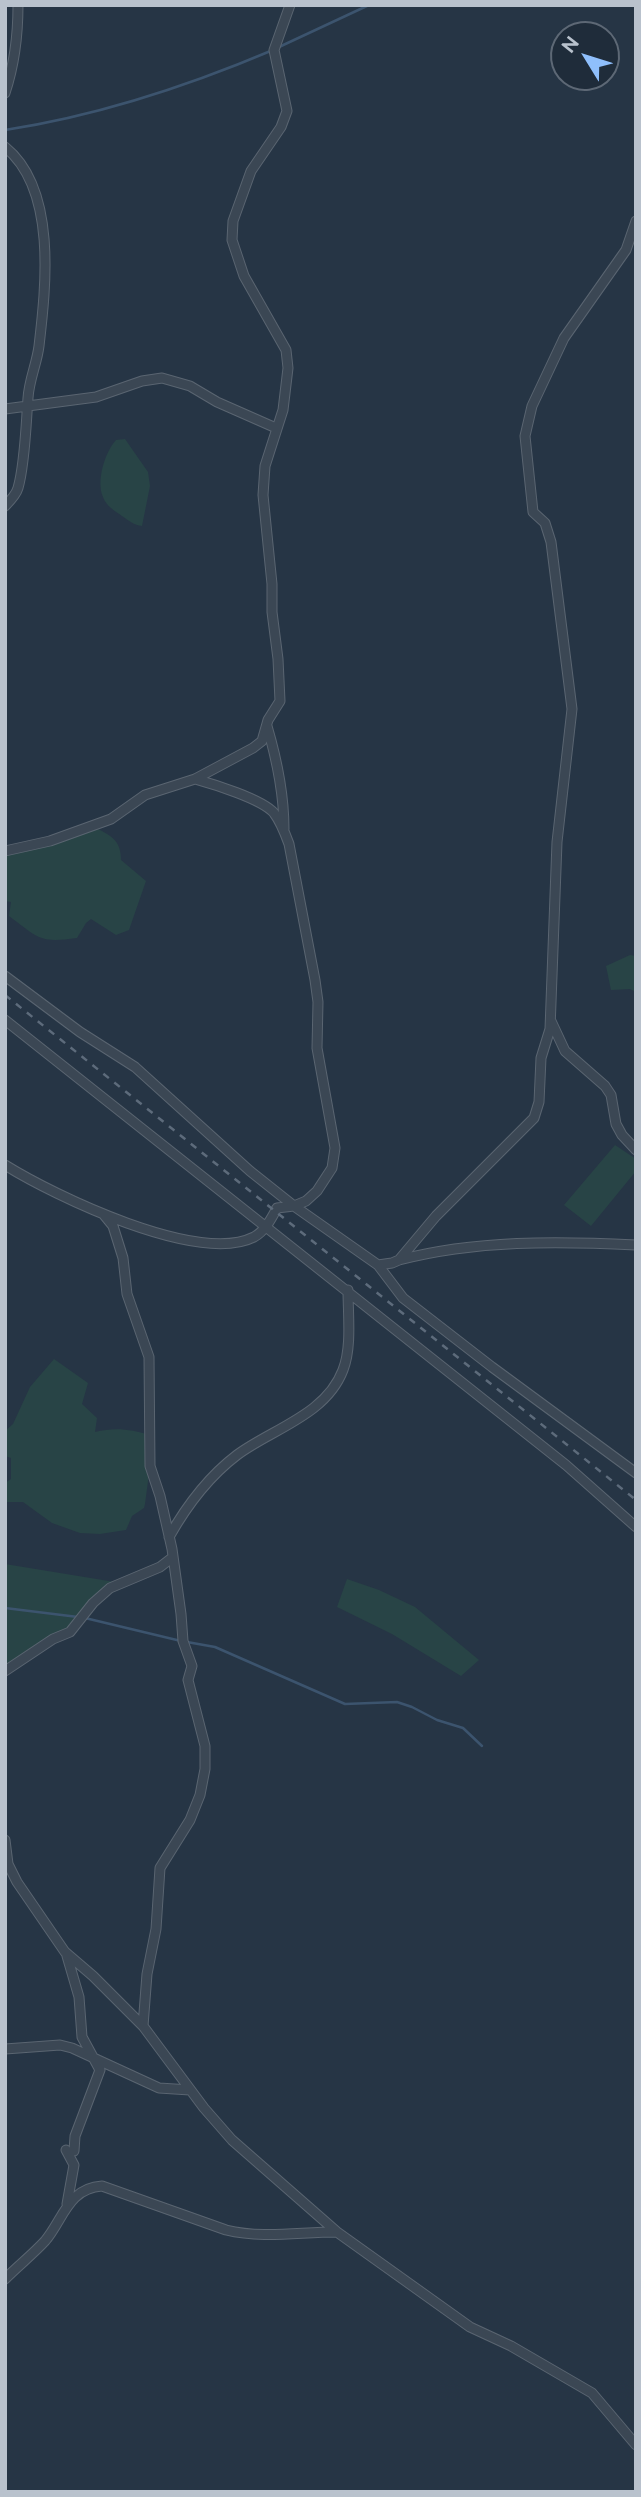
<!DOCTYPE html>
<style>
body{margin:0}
#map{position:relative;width:641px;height:2497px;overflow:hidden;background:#263545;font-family:Raleway,sans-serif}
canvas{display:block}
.frame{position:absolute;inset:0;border:7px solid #b9c2cd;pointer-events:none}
.north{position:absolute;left:550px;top:21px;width:70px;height:70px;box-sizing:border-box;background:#1f2c3a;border:2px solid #5d6875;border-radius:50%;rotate:308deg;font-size:19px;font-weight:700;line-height:28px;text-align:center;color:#b9c2cd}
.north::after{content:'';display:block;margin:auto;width:24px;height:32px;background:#8fbffc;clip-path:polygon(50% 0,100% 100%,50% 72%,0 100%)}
</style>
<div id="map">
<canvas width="641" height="2497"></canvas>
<div class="frame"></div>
<div class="north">N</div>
</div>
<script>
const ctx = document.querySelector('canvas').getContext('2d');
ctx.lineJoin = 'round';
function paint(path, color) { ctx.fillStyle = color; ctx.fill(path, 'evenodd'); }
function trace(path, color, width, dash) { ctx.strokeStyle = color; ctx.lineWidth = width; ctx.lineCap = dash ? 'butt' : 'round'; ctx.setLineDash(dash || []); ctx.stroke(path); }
const green = new Path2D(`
 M 125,439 L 148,472 L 150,486 L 142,526 C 134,525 129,521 122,516 C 115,511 106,506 103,497 C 96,481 105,452 116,440 Z
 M 92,826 C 109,835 121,838 121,860 L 146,881 L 129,930 L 116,935 L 91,919 L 86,923 L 77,938 C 39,943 40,939 9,916 L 11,902 L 5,901 L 5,851 Z
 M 630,955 L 636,956 L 636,992 L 630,989 L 611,990 L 606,966 Z
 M 615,1145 L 636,1159 L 636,1171 L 591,1226 L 564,1205 Z
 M 54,1359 L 88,1383 L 82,1404 L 97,1418 L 95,1432 C 115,1427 130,1429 151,1435 L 150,1466 L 145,1504 L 144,1508 L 132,1516 L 126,1530 L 100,1534 L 80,1533 L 52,1523 L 23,1502 L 5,1502 L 5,1483 L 11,1479 L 11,1458 L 5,1456 L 5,1431 L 13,1424 L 30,1387 Z
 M 5,1564 L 121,1583 L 110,1588 L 70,1632 L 5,1671 Z
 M 347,1579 L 379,1590 L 415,1607 L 479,1660 L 461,1676 L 392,1634 L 337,1607 Z`);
const stream = new Path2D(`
 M 279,47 L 369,5
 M 5,130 C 97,116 188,86 273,50
 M 5,1608 L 78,1617
 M 85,1618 L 181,1641
 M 187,1642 L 215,1647 L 345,1704 L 397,1702 L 412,1707 L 437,1720 L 463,1728 L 482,1746`);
const street = new Path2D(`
 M 5,93 C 15,63 18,36 18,5
 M 5,147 C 57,189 46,286 39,346 C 37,363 29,380 28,398 C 26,424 25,464 18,488 C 16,495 10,501 5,506
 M 5,409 L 96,397 L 142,381 L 162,378 L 190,386 L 217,402 L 276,428
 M 267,726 C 277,760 284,793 284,829
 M 5,851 L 50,841 L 111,819 L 145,795 L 195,779 L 253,748 L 262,741 L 268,720 L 280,701 L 278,659 L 272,612 L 272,584 L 263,495 L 265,466 L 283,410 L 288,368 L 286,350 L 244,276 L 232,240 L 233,221 L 251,171 L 281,127 L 287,111 L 274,50 L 290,5
 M 5,976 L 80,1032 L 135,1067 L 250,1171 L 294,1206 L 378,1265 L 392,1263 L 399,1260 L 436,1216 L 534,1118 L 539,1102 L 541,1058 L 550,1029 L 557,842 L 572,709 L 551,542 L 545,523 L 533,512 L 525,436 L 532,406 L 564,338 L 626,250 L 636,221
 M 5,1020 L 566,1465 L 636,1527
 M 551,1021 L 565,1051 L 605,1086 L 611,1095 L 616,1124 L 622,1135 L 636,1150
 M 5,1165 C 55,1196 198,1265 254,1237 C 265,1231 271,1219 277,1208 L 294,1206 L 306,1201 L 317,1191 L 332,1168 L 335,1148 L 317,1048 L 318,1002 L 315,980 L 289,844 C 285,833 281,822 274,813 C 262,799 213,784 195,779
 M 104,1215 L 113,1226 L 123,1258 L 127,1294 L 149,1357 L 150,1466 L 160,1496 L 172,1549 L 181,1614 L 183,1641 L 192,1666 L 188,1680 L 205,1746 L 205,1769 L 200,1795 L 190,1820 L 160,1868 L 156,1929 L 147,1974 L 143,2026
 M 399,1260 C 476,1240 557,1241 636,1245
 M 378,1265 L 403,1298 L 492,1367 L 636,1473
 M 169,1537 C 187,1505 208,1477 237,1455 C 272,1429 326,1415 343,1370 C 352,1347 348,1315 348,1290
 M 5,1671 L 53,1639 L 70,1632 L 93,1603 L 110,1588 L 160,1567 L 173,1557
 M 5,1840 L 8,1864 L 17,1882 L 65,1952 L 93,1976 L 143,2026 L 204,2108 L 232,2140 L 337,2232 L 470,2327 L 511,2346 L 592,2393 L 636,2445
 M 67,1956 L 79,1997 L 82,2037 L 100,2070 L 75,2136 L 74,2151
 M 5,2049 L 60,2045 L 72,2048 L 159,2088 L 190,2090
 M 66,2150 L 74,2165 L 67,2204
 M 5,2279 C 18,2266 33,2254 45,2241 C 63,2220 68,2188 102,2186 L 226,2230 C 263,2239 299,2232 337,2232`);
const rail = new Path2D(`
 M 5,995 L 636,1500`);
paint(green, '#284446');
trace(stream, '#3c546e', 2.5);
trace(street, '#5a6571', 11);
trace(street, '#3b4754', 9);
trace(rail, '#5d6b7b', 2.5, [7, 7]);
</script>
